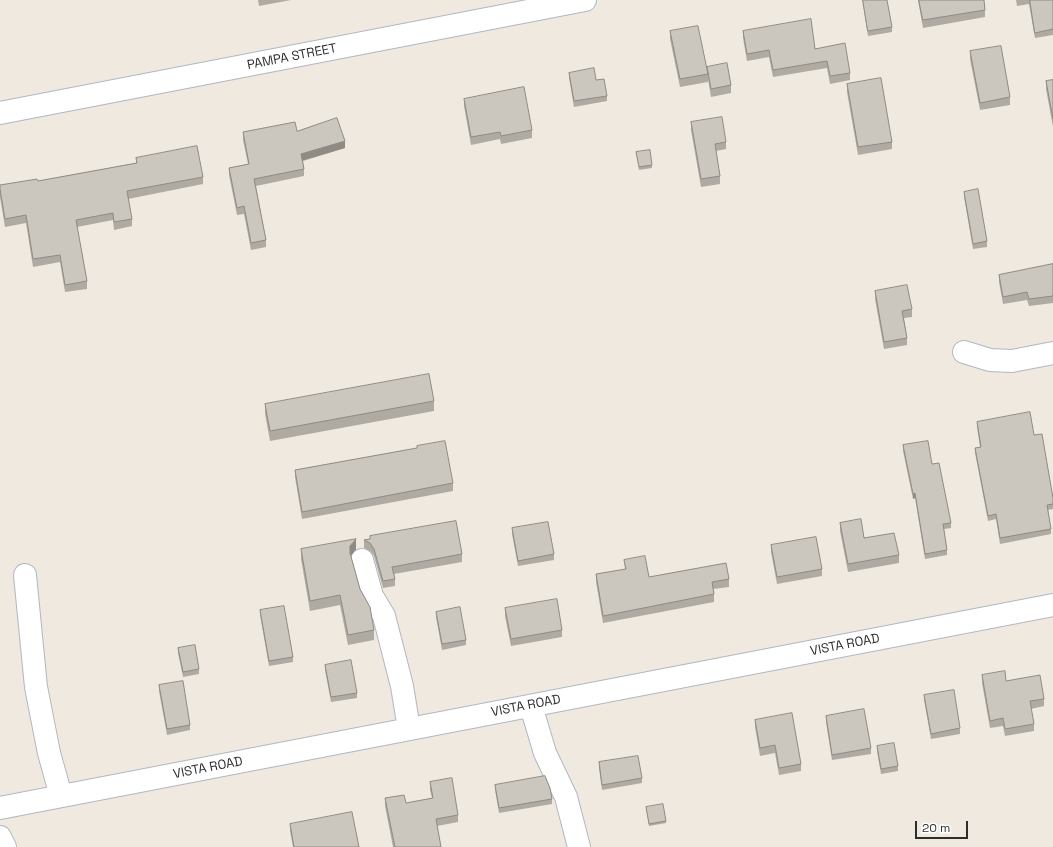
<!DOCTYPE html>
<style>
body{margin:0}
#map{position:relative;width:1053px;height:847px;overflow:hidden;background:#efe9e0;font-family:"Space Grotesk",sans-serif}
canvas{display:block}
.scale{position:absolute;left:915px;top:821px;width:53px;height:18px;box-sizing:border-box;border:2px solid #2d2d2d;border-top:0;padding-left:5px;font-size:12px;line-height:14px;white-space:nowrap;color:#2d2d2d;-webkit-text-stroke:3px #fff;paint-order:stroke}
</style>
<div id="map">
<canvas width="1053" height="847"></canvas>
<div class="scale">20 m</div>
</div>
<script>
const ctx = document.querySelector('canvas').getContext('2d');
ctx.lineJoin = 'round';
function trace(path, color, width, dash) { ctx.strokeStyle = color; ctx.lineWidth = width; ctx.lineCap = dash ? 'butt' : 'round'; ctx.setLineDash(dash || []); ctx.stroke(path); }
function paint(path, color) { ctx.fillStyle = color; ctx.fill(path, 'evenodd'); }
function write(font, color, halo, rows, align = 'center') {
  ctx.font = font + ' "Space Grotesk",sans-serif'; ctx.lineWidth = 3; ctx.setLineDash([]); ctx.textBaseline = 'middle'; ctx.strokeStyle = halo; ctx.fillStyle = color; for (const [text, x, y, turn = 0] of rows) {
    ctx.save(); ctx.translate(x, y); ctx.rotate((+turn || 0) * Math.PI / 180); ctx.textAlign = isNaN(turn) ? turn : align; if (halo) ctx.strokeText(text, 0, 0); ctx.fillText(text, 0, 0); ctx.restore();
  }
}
const minor = new Path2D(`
 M 0,113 L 585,0
 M 964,352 L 990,360 L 1012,361 L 1053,353
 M 362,560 L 372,596 L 384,616 L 402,686 L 409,729
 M 25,575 L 36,687 L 49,753 L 61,796
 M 531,706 L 545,753 L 566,797 L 579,847
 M 0,808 L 1053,605
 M 0,837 L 5,847`);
const wall = new Path2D(`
 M 258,0 L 291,0 L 259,6 Z
 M 863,0 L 892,27 L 892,32 L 868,36 L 863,4 Z
 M 918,0 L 984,0 L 985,10 L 985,17 L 923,28 Z
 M 1016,0 L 1053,0 L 1053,35 L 1035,38 L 1029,4 L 1017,6 Z
 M 670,31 L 707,70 L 707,67 L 731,85 L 731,93 L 711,97 L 708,79 L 708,82 L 680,87 L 670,39 Z
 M 743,31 L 815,49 L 850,73 L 850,80 L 830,84 L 827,68 L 773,77 L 769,57 L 747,61 L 743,38 Z
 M 970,51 L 1010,97 L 1010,105 L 980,110 L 970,59 Z
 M 569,73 L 596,80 L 607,96 L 607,101 L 574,107 L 569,78 Z
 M 1053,80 L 1053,127 L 1046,89 L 1046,81 Z
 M 847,84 L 892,142 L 892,149 L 858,155 L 847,92 Z
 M 464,99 L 532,130 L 532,138 L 501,144 L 500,139 L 471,145 L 464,106 Z
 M 691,122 L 726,142 L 726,149 L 716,151 L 720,176 L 720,184 L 701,187 L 691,130 Z
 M 297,131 L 345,148 L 303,161 L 304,169 L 304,176 L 256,186 L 266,240 L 266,247 L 251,250 L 244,214 L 237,215 L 229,175 L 229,168 L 248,164 L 243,140 L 243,132 Z
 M 636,152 L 652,165 L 652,168 L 639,170 Z
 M 136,158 L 203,177 L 203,184 L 128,199 L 132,219 L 132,226 L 114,230 L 113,220 L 77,227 L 87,281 L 87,289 L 65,292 L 60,262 L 33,267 L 26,223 L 5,227 L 0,197 L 0,185 L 38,181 L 136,163 Z
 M 964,192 L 987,241 L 987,247 L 973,249 L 964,197 Z
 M 1053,264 L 1053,303 L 1029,306 L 1027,300 L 1003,304 L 999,282 L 999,275 Z
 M 875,291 L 912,309 L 912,317 L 904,318 L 907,338 L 907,345 L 884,349 L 875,299 Z
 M 434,401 L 434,411 L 270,441 L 265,414 L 265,404 Z
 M 977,422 L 1034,435 L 1053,498 L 1053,509 L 1048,510 L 1051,529 L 1051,534 L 1000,544 L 996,519 L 988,521 L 975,453 L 975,448 L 980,447 L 977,427 Z
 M 903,445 L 932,464 L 951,523 L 951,528 L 944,529 L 947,550 L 947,555 L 925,559 L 915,498 L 913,499 L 903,451 Z
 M 417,446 L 453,483 L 453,491 L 302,519 L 295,477 L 295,470 L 417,448 Z
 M 840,523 L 864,538 L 899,555 L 899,563 L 848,572 L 840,531 Z
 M 512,528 L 554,554 L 554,560 L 518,566 L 512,534 Z
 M 370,536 L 462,554 L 462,562 L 394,574 L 395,579 L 395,586 L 383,588 L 374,556 L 370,551 L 364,548 L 364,540 L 370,539 Z
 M 771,545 L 822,569 L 822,576 L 777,584 L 771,552 Z
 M 301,549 L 356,549 L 351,556 L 360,589 L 374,630 L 374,640 L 348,645 L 340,605 L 310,611 L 301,559 Z
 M 624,560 L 649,577 L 729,579 L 729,587 L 713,589 L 714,594 L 714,602 L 603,623 L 596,582 L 596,574 L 625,569 Z
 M 505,608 L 562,630 L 562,637 L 511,646 L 505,616 Z
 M 260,610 L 293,657 L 293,662 L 269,666 L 260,615 Z
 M 436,612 L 466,640 L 466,645 L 442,650 L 436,617 Z
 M 178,648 L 199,669 L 199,674 L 183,677 L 178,653 Z
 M 325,665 L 357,693 L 357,698 L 331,702 L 325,670 Z
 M 982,675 L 1006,681 L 1044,699 L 1044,706 L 1031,709 L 1034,724 L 1034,731 L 1005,736 L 1003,726 L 990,728 L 982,683 Z
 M 159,685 L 190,725 L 190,730 L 167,735 L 159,691 Z
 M 924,695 L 960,728 L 960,734 L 931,739 L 924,700 Z
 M 826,716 L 871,748 L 871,754 L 832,760 L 826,722 Z
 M 755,720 L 801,764 L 801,771 L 779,775 L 775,753 L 760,756 L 755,727 Z
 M 877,746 L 898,766 L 898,771 L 881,774 L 877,751 Z
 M 599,762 L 642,778 L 642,783 L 602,790 L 599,768 Z
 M 430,782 L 458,815 L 458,822 L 437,826 L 441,847 L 393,847 L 385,806 L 385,798 L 406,803 L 432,798 L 430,790 Z
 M 495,785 L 552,799 L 552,804 L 499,813 L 495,790 Z
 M 646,807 L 666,821 L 666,823 L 649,826 Z
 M 290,824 L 359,847 L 293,847 L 290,831 Z`);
const shadedWall = new Path2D(`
 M 345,141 L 345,148 L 301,161 L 301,154 Z
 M 915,493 L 915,498 L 913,499 L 913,494 Z
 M 356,539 L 356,549 L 350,557 L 350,546 Z`);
const building = new Path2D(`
 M 863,0 L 887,0 L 892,27 L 868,31 Z
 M 919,0 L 984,0 L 985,10 L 923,20 Z
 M 1030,0 L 1053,0 L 1053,29 L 1035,33 Z
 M 811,19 L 815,49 L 845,43 L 850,73 L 830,76 L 827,61 L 773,70 L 769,50 L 747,54 L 743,31 Z
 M 698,26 L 708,74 L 680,79 L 670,31 Z
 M 1001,46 L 1010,97 L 980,103 L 970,51 Z
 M 727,63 L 731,85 L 711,89 L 707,67 Z
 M 594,68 L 596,80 L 604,79 L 607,96 L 574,101 L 569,73 Z
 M 881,78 L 892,142 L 858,147 L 847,84 Z
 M 1053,80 L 1053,119 L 1046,81 Z
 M 524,87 L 532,130 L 501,136 L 500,132 L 471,137 L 464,99 Z
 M 722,117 L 726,142 L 715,144 L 720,176 L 701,179 L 691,122 Z
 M 337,118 L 345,141 L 301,154 L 304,169 L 254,179 L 266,240 L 251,243 L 244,206 L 237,208 L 229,168 L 249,164 L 243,132 L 295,122 L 297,131 Z
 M 197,146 L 203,177 L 127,191 L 132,219 L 114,222 L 113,213 L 76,220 L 87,281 L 65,285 L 60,255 L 33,259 L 26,215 L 5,219 L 0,189 L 0,185 L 37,179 L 38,181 L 137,163 L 136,158 Z
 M 650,150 L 652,165 L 639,167 L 636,152 Z
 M 978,189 L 987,241 L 973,244 L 964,192 Z
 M 1053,264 L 1053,296 L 1029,299 L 1027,292 L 1003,297 L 999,275 Z
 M 907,285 L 912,309 L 902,311 L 907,338 L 884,342 L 875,291 Z
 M 429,374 L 434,401 L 270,431 L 265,404 Z
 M 1030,412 L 1034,435 L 1042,434 L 1053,498 L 1053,504 L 1047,505 L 1051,529 L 1000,538 L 996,514 L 988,516 L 975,448 L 981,447 L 977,422 Z
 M 445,441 L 453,483 L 302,512 L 295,470 L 417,448 L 417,446 Z
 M 928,441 L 932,464 L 939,463 L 951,523 L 943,524 L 947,550 L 925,554 L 915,493 L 913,494 L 903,445 Z
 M 861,519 L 864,538 L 894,533 L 899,555 L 848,564 L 840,523 Z
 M 456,521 L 462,554 L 392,567 L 395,579 L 383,581 L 374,549 L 370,543 L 364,540 L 370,539 L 370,536 Z
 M 548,522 L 554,554 L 518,561 L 512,528 Z
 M 816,537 L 822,569 L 777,577 L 771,545 Z
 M 356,539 L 350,546 L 350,553 L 360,589 L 370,607 L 374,630 L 348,635 L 340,595 L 310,601 L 301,549 Z
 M 645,556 L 649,577 L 726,563 L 729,579 L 712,582 L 714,594 L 603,616 L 596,574 L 626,569 L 624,560 Z
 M 557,599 L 562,630 L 511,639 L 505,608 Z
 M 284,606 L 293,657 L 269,661 L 260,610 Z
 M 460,607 L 466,640 L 442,644 L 436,612 Z
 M 195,645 L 199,669 L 183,672 L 178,648 Z
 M 351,660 L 357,693 L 331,697 L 325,665 Z
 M 1005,671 L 1006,681 L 1040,675 L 1044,699 L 1030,701 L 1034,724 L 1005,729 L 1003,718 L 990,721 L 982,675 Z
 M 183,681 L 190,725 L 167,729 L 159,685 Z
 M 954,690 L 960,728 L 931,734 L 924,695 Z
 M 864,709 L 871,748 L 832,755 L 826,716 Z
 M 792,713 L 801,764 L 779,768 L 775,745 L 760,748 L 755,720 Z
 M 894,743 L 898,766 L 881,769 L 877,746 Z
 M 638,756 L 642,778 L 602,785 L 599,762 Z
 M 545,776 L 550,788 L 552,799 L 499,808 L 495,785 Z
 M 452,778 L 458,815 L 436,819 L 441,847 L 395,847 L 385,798 L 404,795 L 406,803 L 433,798 L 430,782 Z
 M 663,804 L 666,821 L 649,824 L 646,807 Z
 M 352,812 L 359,847 L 294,847 L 290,824 Z`);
const streetNames = [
 ["PAMPA STREET",292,57,-11],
 ["VISTA ROAD",845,645,-11],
 ["VISTA ROAD",526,706,-11],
 ["VISTA ROAD",208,768,-11]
];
trace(minor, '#b3b6c1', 24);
trace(minor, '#fff', 22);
paint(wall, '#afaba3');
paint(shadedWall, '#8e8b85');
paint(building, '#cbc7be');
trace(building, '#8e8b85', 1);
write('13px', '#2d2d2d', '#fff', streetNames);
</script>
